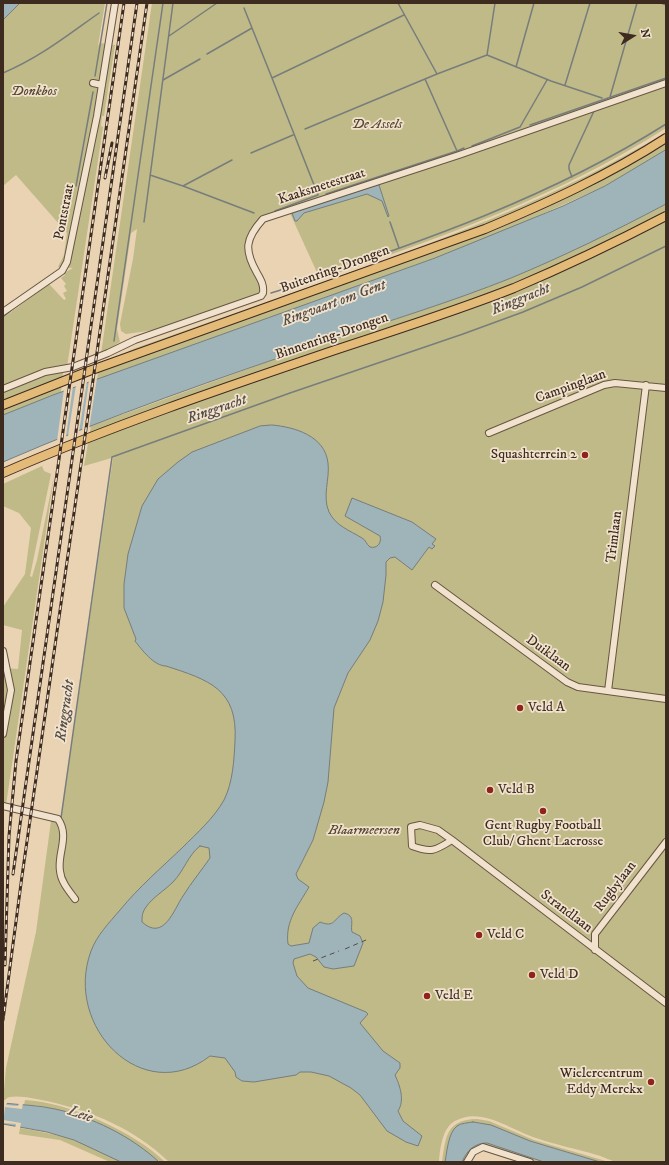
<!DOCTYPE html>
<style>
body{margin:0}
#map{position:relative;width:669px;height:1165px;overflow:hidden;background:#e9d3b2;font-family:"IM FELL DW Pica",serif}
canvas{display:block}
.frame{position:absolute;inset:0;border:4px solid #3d2b20;pointer-events:none}
.north{position:absolute;left:613px;top:16px;width:40px;height:40px;-webkit-text-stroke:3px #f1e2cd;paint-order:stroke;rotate:79deg;font-size:11px;font-weight:700;line-height:16px;text-align:center;color:#3d2b20}
.north::after{content:'';display:block;margin:auto;width:14px;height:18px;background:#3d2b20;clip-path:polygon(50% 0,100% 100%,50% 72%,0 100%)}
</style>
<div id="map">
<canvas width="669" height="1165"></canvas>
<div class="frame"></div>
<div class="north">N</div>
</div>
<script>
const ctx = document.querySelector('canvas').getContext('2d');
ctx.lineJoin = 'round';
function paint(path, color) { ctx.fillStyle = color; ctx.fill(path, 'evenodd'); }
function trace(path, color, width, dash) { ctx.strokeStyle = color; ctx.lineWidth = width; ctx.lineCap = dash ? 'butt' : 'round'; ctx.setLineDash(dash || []); ctx.stroke(path); }
function write(font, color, halo, rows, align = 'center') {
  ctx.font = font + ' "IM FELL DW Pica",serif'; ctx.lineWidth = 3.5; ctx.setLineDash([]); ctx.textBaseline = 'middle'; ctx.strokeStyle = halo; ctx.fillStyle = color; for (const [text, x, y, turn = 0] of rows) {
    ctx.save(); ctx.translate(x, y); ctx.rotate((+turn || 0) * Math.PI / 180); ctx.textAlign = isNaN(turn) ? turn : align; if (halo) ctx.strokeText(text, 0, 0); ctx.fillText(text, 0, 0); ctx.restore();
  }
}
const green = new Path2D(`
 M 20,3 L 105,3 L 98,46 L 100,43 L 115,45 L 104,116 L 102,116 L 101,126 L 103,127 L 67,367 L 58,369 L 63,373 L 61,392 L 3,415 L 3,318 L 49,284 L 64,300 L 66,299 L 63,293 L 67,291 L 64,286 L 66,284 L 61,278 L 65,275 L 64,273 L 73,268 L 58,267 L 64,255 L 67,233 L 16,175 L 3,186 L 3,20 Z
 M 152,3 L 666,3 L 666,128 C 560,196 440,238 320,279 L 289,211 L 263,219 L 247,248 L 263,293 L 162,329 L 126,334 L 121,331 L 120,324 L 133,259 L 137,229 L 131,233 L 117,329 L 120,342 L 101,354 Z
 M 666,132 L 666,134 L 602,171 L 556,195 L 476,229 L 120,356 L 133,349 C 203,324 273,300 343,275 C 455,235 564,194 666,132 Z
 M 666,144 L 666,150 L 605,186 L 493,236 L 435,258 L 97,380 L 98,372 L 498,229 L 603,180 Z
 M 666,204 L 666,1162 C 650,1162 633,1164 617,1162 C 611,1161 604,1157 597,1155 C 577,1149 556,1145 536,1138 C 511,1130 481,1106 455,1121 C 442,1128 440,1149 439,1162 L 169,1162 C 135,1129 92,1111 47,1101 C 37,1099 20,1095 10,1097 C 7,1097 6,1100 3,1101 L 6,1068 L 36,932 L 51,821 L 61,818 L 113,458 L 115,457 L 84,466 L 91,426 L 278,358 L 451,300 L 510,278 L 567,253 Z
 M 42,466 L 44,471 L 51,474 L 30,576 L 32,577 L 37,560 L 54,476 L 6,805 L 3,804 L 3,668 L 18,669 L 22,630 L 3,625 L 3,607 L 25,574 L 31,528 L 19,513 L 3,506 L 3,484 Z
 M 25,1100 C 68,1102 135,1132 165,1162 C 153,1162 140,1147 129,1140 C 105,1124 53,1104 24,1105 Z
 M 477,1119 L 489,1121 L 534,1140 L 609,1162 L 600,1162 L 530,1141 L 481,1123 L 473,1122 L 461,1124 L 453,1131 L 445,1162 L 442,1162 C 446,1136 446,1120 477,1119 Z
 M 20,1128 C 56,1134 90,1142 121,1162 L 110,1162 L 60,1140 L 19,1134 Z
 M 487,1143 L 544,1162 L 534,1162 L 494,1148 L 472,1150 L 465,1162 L 462,1162 C 467,1150 475,1143 487,1143 Z`);
const water = new Path2D(`
 M 3,3 L 20,3 L 3,20 Z
 M 666,150 L 666,204 C 615,231 564,256 511,278 C 451,302 389,321 328,341 C 219,378 109,416 3,462 L 3,415 L 53,395 L 435,258 L 563,206 L 605,186 Z
 M 377,184 L 379,185 L 389,216 L 388,217 L 382,201 L 367,194 L 304,213 L 297,221 L 295,221 L 292,213 L 295,211 Z
 M 272,425 C 295,427 325,436 328,463 C 330,479 322,496 329,512 C 336,526 349,530 362,538 C 366,540 366,544 370,547 C 377,549 382,543 380,536 L 345,516 L 352,498 L 412,522 L 436,539 L 432,544 L 435,546 L 432,549 L 429,547 L 412,570 L 395,557 L 390,558 L 386,562 L 386,575 L 383,602 L 378,621 L 370,640 L 348,673 L 334,708 L 328,782 L 324,802 L 313,840 L 296,874 L 298,879 L 309,887 C 298,906 285,921 288,944 L 291,946 L 309,943 L 313,928 L 320,922 C 335,928 333,919 344,913 C 356,916 350,924 352,932 L 360,936 L 363,943 L 354,966 L 333,969 L 324,967 L 316,957 L 310,954 L 294,959 L 293,963 L 297,976 L 308,988 L 366,1012 L 368,1014 L 360,1023 L 383,1051 L 400,1063 L 400,1068 L 395,1075 C 400,1086 405,1100 398,1111 L 403,1121 L 422,1136 L 418,1146 L 406,1142 L 387,1131 L 360,1095 L 351,1088 L 329,1076 L 311,1072 L 300,1072 L 296,1075 L 254,1082 L 242,1081 L 236,1077 L 235,1072 L 225,1058 L 210,1056 C 143,1108 63,1027 91,951 C 97,935 109,923 120,910 C 139,887 161,868 182,848 C 197,833 214,818 224,800 C 233,782 234,760 235,741 C 238,689 209,680 166,666 C 154,666 142,650 135,641 L 136,639 L 124,608 L 124,584 L 128,554 L 142,506 L 158,479 L 178,462 L 192,452 L 260,426 ZM 200,846 L 209,848 L 210,858 C 201,871 191,883 183,896 C 174,909 164,942 142,922 C 142,916 142,913 146,907 C 153,897 164,891 173,882 C 184,871 188,855 200,846 Z
 M 3,1103 C 20,1105 38,1105 55,1109 C 92,1117 131,1136 159,1162 L 121,1162 L 74,1140 L 47,1132 L 3,1124 Z
 M 473,1122 L 491,1125 L 530,1141 L 600,1162 L 544,1162 L 487,1143 C 475,1143 467,1150 462,1162 L 445,1162 C 447,1152 448,1133 457,1126 C 461,1123 468,1123 473,1122 Z`);
const pier = new Path2D(`
 M 97,378 L 89,429 L 82,431 L 89,380 Z
 M 87,381 L 79,432 L 68,436 L 76,385 Z
 M 73,386 L 66,437 L 57,441 L 64,389 Z
 M 8,1101 L 6,1105 L 18,1106 L 19,1103 L 23,1103 L 22,1109 L 5,1107 L 4,1116 L 3,1120 L 21,1123 L 20,1128 L 15,1128 L 16,1124 L 4,1123 L 3,1126 L 3,1102 Z`);
const stream = new Path2D(`
 M 398,3 L 437,74 L 487,55
 M 495,3 L 487,55 L 551,81 L 602,98
 M 661,3 L 666,5
 M 244,8 L 272,78 L 404,15
 M 169,36 L 217,3
 M 207,54 L 252,28
 M 516,67 L 534,3
 M 3,73 C 39,58 68,35 99,13
 M 95,76 L 107,3
 M 272,78 L 318,195 L 275,211
 M 163,80 L 200,59
 M 565,85 L 590,3
 M 610,97 L 637,3
 M 530,125 L 666,78
 M 305,129 L 437,74
 M 472,146 L 520,127 L 547,80
 M 457,151 L 464,148
 M 251,153 L 293,135
 M 150,175 L 183,186 L 232,160
 M 572,177 L 569,169 L 569,165 L 594,111
 M 76,186 L 93,92
 M 183,186 L 254,213
 M 326,194 L 457,151 L 425,79
 M 144,222 L 173,3
 M 390,222 L 399,248
 M 293,285 C 421,242 551,197 666,124
 M 271,293 L 284,289
 M 3,317 L 19,304
 M 114,341 L 163,3
 M 61,818 L 112,457 L 290,393 L 463,334 L 523,312 L 582,287 L 666,246`);
const ferry = new Path2D(`
 M 345,949 L 366,940
 M 313,961 L 339,951`);
const minor = new Path2D(`
 M 93,83 L 102,85
 M 3,312 L 62,271 L 67,262 L 97,116 L 115,3
 M 3,389 L 45,372 L 73,367 L 108,353 L 135,340 L 261,296 L 263,293 C 264,285 261,280 257,273 C 244,250 245,239 263,219 L 459,155 L 666,83
 M 489,433 L 604,385 L 615,383 L 666,388
 M 435,585 L 567,682 L 578,687 L 666,699
 M 3,651 L 11,690 L 3,734
 M 608,691 L 646,385
 M 3,806 L 58,819 C 70,836 57,854 60,871 C 61,882 69,891 75,899
 M 420,825 L 438,830 L 452,840 C 435,851 431,853 412,846 L 411,827 Z
 M 452,840 L 666,1003
 M 595,950 L 595,934 L 666,842
 M 467,1162 L 473,1152 L 483,1147 L 530,1162`);
const highway = new Path2D(`
 M 3,405 L 89,371 L 485,229 C 547,203 609,175 666,138
 M 3,473 C 111,426 223,388 335,350 C 395,330 456,311 514,288 C 566,266 616,242 666,216`);
const rail = new Path2D(`
 M 105,178 L 112,143
 M 13,874 L 137,3
 M 5,965 L 9,836 L 16,761 L 124,3
 M 3,1020 L 22,876 L 147,3`);
const markers = [
 [585,455,4,"#8f2418"],
 [520,708,4,"#8f2418"],
 [490,790,4,"#8f2418"],
 [543,811,4,"#8f2418"],
 [479,935,4,"#8f2418"],
 [532,975,4,"#8f2418"],
 [427,996,4,"#8f2418"],
 [651,1082,4,"#8f2418"]
];
const parkNames = [
 ["Donkbos",34,92],
 ["De Assels",377,125],
 ["Blaarmeersen",364,831]
];
const streetNames = [
 ["Kaaksmetestraat",322,187,-18],
 ["Pontstraat",65,212,-79],
 ["Buitenring-Drongen",335,270,-20],
 ["Binnenring-Drongen",332,337,-19],
 ["Campinglaan",571,387,-20],
 ["Trimlaan",615,537,-83],
 ["Duiklaan",548,654,36],
 ["Rugbylaan",616,887,-53],
 ["Strandlaan",566,912,37]
];
const poiNames = [
 ["Squashterrein 2",577,455,"right"],
 ["Veld A",528,708],
 ["Veld B",498,790],
 ["Gent Rugby Football",543,826,"center"],
 ["Club/ Ghent Lacrosse",543,842,"center"],
 ["Veld C",487,935],
 ["Veld D",540,975],
 ["Veld E",435,996],
 ["Wielercentrum",643,1074,"right"],
 ["Eddy Merckx",643,1090,"right"]
];
const waterNames = [
 ["Ringgracht",521,300,-22],
 ["Ringvaart om Gent",334,304,-20],
 ["Ringgracht",217,410,-19],
 ["Ringgracht",66,711,-82],
 ["Leie",80,1115,19]
];
paint(green, '#bfba87');
paint(water, '#9eb4b9');
trace(water, '#777d7c', 1);
paint(pier, '#e9d3b2');
trace(stream, '#777d7c', 1.5);
trace(ferry, '#554d46', 1, [5, 4]);
trace(minor, '#685544', 8);
trace(highway, '#3d2b20', 10);
trace(minor, '#f1e2cd', 6);
trace(highway, '#e4ba79', 8);
trace(rail, '#3d2b20', 3);
trace(rail, '#f1e2cd', 1.5, [4.5]);
for (const [x, y, r, color] of markers) { const dot = new Path2D(); dot.arc(x, y, r, 0, 2 * Math.PI); ctx.fillStyle = color; ctx.fill(dot); trace(dot, '#f1e2cd', 1.5); }
write('italic 14px', '#574835', '#f1e2cd', parkNames);
write('14px', '#3d2b20', '#f1e2cd', streetNames);
write('14px', '#3d2b20', '#f1e2cd', poiNames, 'left');
write('italic 15px', '#554d46', '#f1e2cd', waterNames);
</script>
